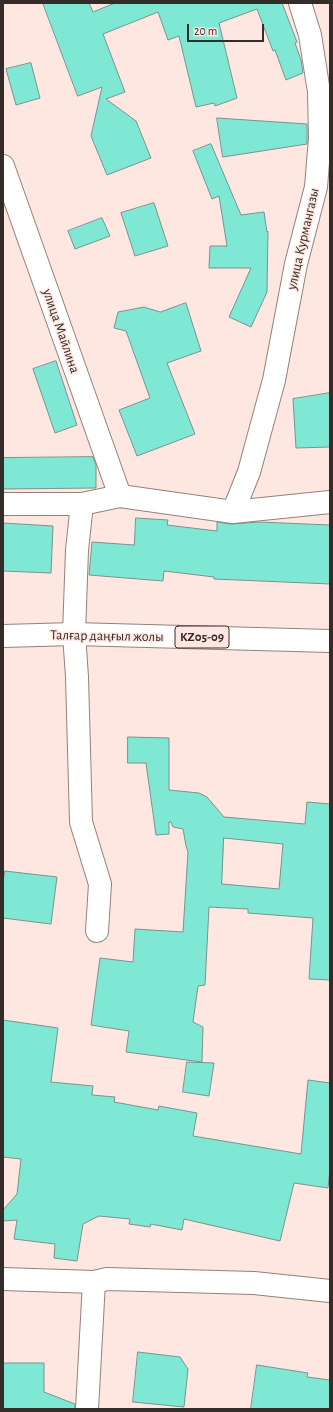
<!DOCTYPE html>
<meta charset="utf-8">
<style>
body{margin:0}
#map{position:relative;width:333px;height:1412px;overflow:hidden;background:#ffe7e1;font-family:"Alegreya Sans",sans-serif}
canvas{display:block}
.frame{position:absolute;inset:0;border:4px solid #342c29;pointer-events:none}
.scale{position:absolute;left:187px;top:24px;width:77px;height:18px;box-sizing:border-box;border:2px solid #342c29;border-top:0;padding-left:5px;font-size:12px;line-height:14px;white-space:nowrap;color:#342c29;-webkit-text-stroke:3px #ffe7e1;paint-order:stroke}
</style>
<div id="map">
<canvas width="333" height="1412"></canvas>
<div class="frame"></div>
<div class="scale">20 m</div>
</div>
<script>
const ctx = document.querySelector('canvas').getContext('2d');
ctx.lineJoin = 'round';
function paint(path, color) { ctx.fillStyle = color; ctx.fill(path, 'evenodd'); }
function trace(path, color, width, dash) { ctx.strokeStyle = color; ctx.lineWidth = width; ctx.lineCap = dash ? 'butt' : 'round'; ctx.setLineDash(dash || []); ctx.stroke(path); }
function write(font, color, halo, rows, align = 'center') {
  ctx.font = font + ' "Alegreya Sans",sans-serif'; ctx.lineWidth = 3; ctx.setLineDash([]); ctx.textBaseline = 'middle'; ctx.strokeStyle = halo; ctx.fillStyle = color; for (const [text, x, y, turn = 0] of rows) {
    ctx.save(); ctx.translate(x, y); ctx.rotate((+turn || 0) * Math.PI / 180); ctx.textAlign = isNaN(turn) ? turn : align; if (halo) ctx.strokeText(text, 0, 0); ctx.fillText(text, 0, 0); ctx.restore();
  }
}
const building = new Path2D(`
 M 43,3 L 89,3 L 93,12 L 115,3 L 282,3 L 297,42 L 295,43 L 301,60 L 303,73 L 286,80 L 275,50 L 273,51 L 257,9 L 219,23 L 237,98 L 215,106 L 214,103 L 196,107 L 179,36 L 168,40 L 158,12 L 103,34 L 125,92 L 106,99 L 136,121 L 151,158 L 107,175 L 91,136 L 102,87 L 78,96 Z
 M 31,63 L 40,98 L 16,105 L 6,69 Z
 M 217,118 L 307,124 L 307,144 L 223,157 Z
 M 211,144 L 241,215 L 264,212 L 267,232 L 268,231 L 267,292 L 251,327 L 229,317 L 251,268 L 209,268 L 210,246 L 227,246 L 219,196 L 212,199 L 193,151 Z
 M 154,203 L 168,246 L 135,256 L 121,213 Z
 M 102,218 L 110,236 L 75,249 L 68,231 Z
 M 186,303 L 201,351 L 167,363 L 195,434 L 137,456 L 119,410 L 150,398 L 126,331 L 114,328 L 118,312 L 144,307 L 160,312 Z
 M 56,361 L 77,425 L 55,433 L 33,369 Z
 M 330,393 L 330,447 L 296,448 L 293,399 Z
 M 93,457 L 96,465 L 96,488 L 3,489 L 3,458 Z
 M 136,518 L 168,520 L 167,525 L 217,531 L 217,522 L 231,524 L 259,522 L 330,525 L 330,584 L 214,579 L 214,577 L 164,571 L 163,581 L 89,575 L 92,542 L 134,545 Z
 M 3,523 L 53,526 L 51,573 L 3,571 Z
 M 128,737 L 169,738 L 169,790 L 199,793 L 207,797 L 224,817 L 305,824 L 307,802 L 330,804 L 330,980 L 309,979 L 313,918 L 248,913 L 248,909 L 209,907 L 205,985 L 198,986 L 193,1022 L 203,1027 L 202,1062 L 126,1052 L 129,1031 L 91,1025 L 100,958 L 133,962 L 135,929 L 183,932 L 188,852 L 186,846 L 183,829 L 173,827 L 171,822 L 169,822 L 169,834 L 156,835 L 146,763 L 128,763 ZM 224,838 L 283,844 L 279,889 L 222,884 Z
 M 5,871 L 57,877 L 51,924 L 3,918 L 3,884 Z
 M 3,1020 L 58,1028 L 51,1082 L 93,1086 L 92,1095 L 115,1097 L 114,1102 L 158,1110 L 159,1106 L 197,1113 L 193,1136 L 301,1154 L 308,1080 L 330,1083 L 330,1168 L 328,1188 L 294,1183 L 280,1241 L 184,1219 L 182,1230 L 151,1224 L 150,1227 L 129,1224 L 130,1219 L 99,1216 L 83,1224 L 77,1261 L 54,1258 L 55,1244 L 14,1239 L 17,1220 L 3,1221 L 3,1210 L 17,1194 L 21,1159 L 3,1157 Z
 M 187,1062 L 214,1063 L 209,1096 L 183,1092 Z
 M 138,1352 L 180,1357 L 188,1369 L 184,1407 L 133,1402 Z
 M 3,1363 L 44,1363 L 44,1392 L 75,1404 L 75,1409 L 3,1409 Z
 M 257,1365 L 308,1373 L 307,1377 L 330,1380 L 330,1409 L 251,1409 Z`);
const minor = new Path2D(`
 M 3,166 L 120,496
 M 3,504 L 82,504 L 120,496 L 233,512 L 330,502
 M 82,504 L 77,550 L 74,634 L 77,677 L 81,822 L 100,884 L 97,931
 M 233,512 L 249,472 L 274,380 L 296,264 L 316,187 L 320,138 L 319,92 L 310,35 L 300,3
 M 3,1279 L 94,1282 L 107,1279 L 254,1283 L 330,1291
 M 87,1409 L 94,1282`);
const major = new Path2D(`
 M 3,636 L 74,634 L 330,641`);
const shields = [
 [202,637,54]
];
const shieldNames = [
 ["KZ05-09",202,637]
];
const streetNames = [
 ["улица Курмангазы",303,239,-77],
 ["улица Майлина",61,331,71],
 ["Талғар даңғыл жолы",107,636,1]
];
paint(building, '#7fe8d5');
trace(building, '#7a928d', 1);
trace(minor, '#95807b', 24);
trace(major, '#95807b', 24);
trace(minor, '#fff', 22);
trace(major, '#fff', 22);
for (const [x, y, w] of shields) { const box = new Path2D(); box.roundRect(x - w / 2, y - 11, w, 22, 3); ctx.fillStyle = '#ffe7e1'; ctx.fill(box); trace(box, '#342c29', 1); }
write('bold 13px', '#342c29', null, shieldNames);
write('14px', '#342c29', '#ffe7e1', streetNames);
</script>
